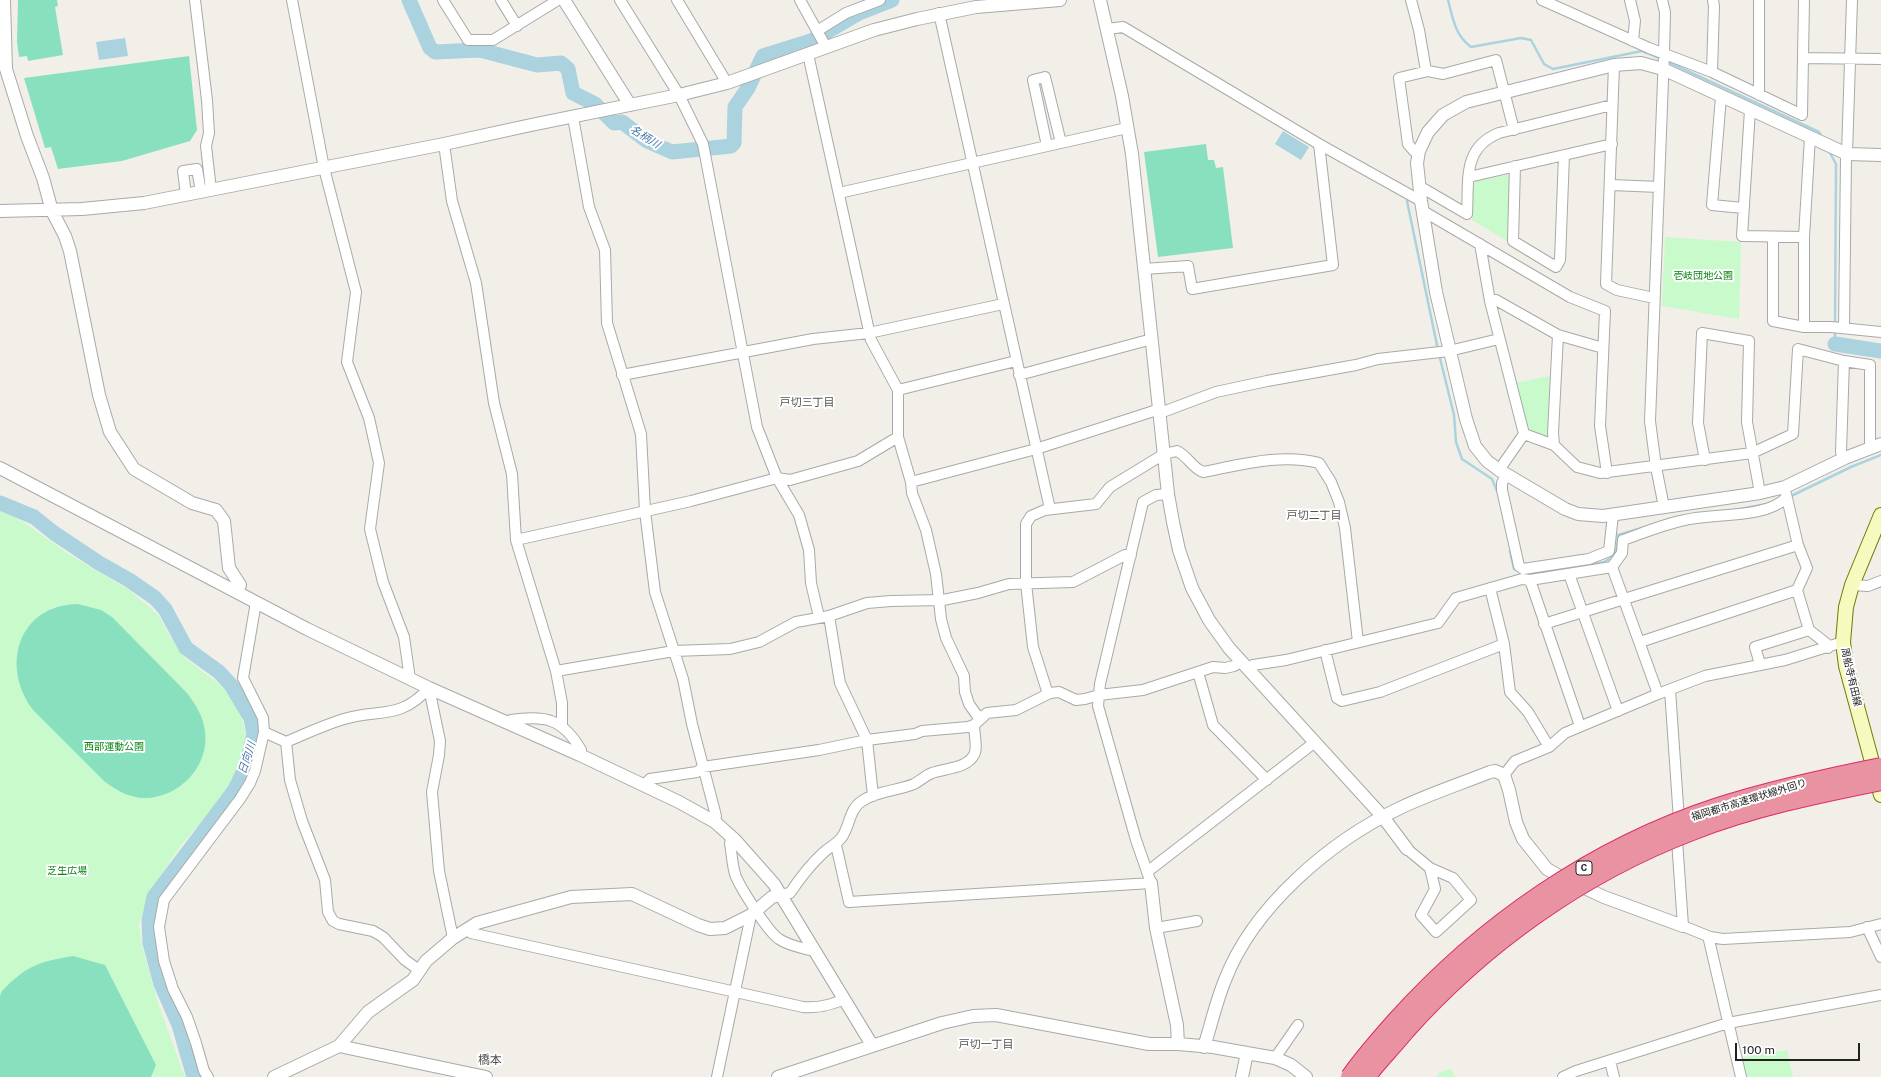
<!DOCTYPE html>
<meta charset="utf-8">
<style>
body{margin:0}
#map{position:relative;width:1881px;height:1077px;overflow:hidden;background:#f2efe9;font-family:"Public Sans",sans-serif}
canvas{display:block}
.scale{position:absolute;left:1735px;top:1043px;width:125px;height:18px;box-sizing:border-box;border:2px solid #222;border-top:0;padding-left:5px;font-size:12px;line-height:14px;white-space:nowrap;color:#222;-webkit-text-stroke:3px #fff;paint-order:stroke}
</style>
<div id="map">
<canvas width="1881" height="1077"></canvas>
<div class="scale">100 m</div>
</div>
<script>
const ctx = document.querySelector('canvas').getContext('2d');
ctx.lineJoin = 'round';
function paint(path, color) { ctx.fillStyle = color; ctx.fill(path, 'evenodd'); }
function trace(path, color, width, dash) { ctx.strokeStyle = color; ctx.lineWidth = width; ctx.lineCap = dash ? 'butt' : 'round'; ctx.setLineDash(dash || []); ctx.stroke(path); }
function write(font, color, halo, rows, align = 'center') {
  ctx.font = font + ' "Public Sans","Noto Sans JP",sans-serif'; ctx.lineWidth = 4; ctx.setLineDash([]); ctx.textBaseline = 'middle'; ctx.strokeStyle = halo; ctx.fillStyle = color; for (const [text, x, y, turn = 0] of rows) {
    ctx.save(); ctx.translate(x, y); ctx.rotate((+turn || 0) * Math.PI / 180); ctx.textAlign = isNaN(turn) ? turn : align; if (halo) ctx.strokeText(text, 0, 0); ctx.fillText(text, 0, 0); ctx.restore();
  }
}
const park = new Path2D(`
 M 1507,175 L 1511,179 L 1509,242 L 1472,220 L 1473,188 L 1476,181 Z
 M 1665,237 L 1741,242 L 1739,319 L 1662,306 Z
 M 1550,376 L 1548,432 L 1550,442 L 1528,433 L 1515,383 Z
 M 0,511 L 22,521 L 67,553 L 129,590 L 148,606 L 159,616 L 168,633 L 185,658 L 219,684 L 231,698 L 241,715 L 247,737 L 234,778 L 215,805 L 179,848 L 149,893 L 139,924 L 142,946 L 159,1006 L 185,1077 L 0,1077 Z
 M 1787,1050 L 1793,1077 L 1743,1077 L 1739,1058 Z
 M 1448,1069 L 1451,1069 L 1455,1077 L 1436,1077 L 1439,1073 Z`);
const pitch = new Path2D(`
 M 18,0 L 57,0 L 58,6 L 55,7 L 63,55 L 28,61 L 27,56 L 19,57 L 17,42 Z
 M 189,56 L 197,130 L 190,141 L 122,161 L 58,169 L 51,147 L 45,148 L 24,78 Z
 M 1206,144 L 1208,160 L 1214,160 L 1216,168 L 1223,167 L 1233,248 L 1158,257 L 1144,152 Z
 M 78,604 L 101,610 L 112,617 L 187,693 C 196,705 203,716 205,731 C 210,766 179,798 145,798 C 129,798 116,790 104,781 L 34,711 C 0,668 17,605 78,604 Z
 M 73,956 L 105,965 L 156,1065 L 151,1077 L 0,1077 L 0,996 L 2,991 C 27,965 39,962 73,956 Z`);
const water = new Path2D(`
 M 125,38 L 128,56 L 99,60 L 96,42 Z
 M 1283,131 L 1309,147 L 1301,160 L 1275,144 Z`);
const stream = new Path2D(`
 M 1448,0 C 1453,19 1455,35 1471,47 L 1521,38 L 1531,40 L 1544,64 L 1553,69 L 1642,51 L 1662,59
 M 1666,61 L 1819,132 L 1822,138
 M 1829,151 L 1836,164 L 1835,325
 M 1407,201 L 1438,350
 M 1835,344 L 1835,330
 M 1439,354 L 1454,415 L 1456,442 L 1462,459 L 1492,479 L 1497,491
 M 1789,497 L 1851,467 L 1881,455
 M 1734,510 L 1767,504
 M 1510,551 L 1514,569 L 1518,571
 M 1523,573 L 1528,575 L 1604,562 C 1618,554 1617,550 1618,535 L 1645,527`);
const river = new Path2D(`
 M 409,0 L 430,48 L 435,52 L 480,50 L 537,65 L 561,63 L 568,69 L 573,93 L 595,104 L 614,123 L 622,122 L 647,141 L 672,152 L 731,146 L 734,143 L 735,107 L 748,88 L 763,56 L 811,41 L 859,13 L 892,0
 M 1835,344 L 1881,351
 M 0,503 L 34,517 L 54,533 L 99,563 L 129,580 L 155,598 L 165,609 L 186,648 L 219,672 L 231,685 L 251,718 L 254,734 L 246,767 L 234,791 L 154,897 L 149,920 L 150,943 L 161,984 L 179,1025 L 194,1077`);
const minor = new Path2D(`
 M 195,0 L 207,100 L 209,133 L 206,146 L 211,190
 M 292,0 L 324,168 L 356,292 L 347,362 L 369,418 L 379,463 L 370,529 L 383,582 L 404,637 L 410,679
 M 443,0 L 468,40 L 493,40 L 558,0
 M 501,0 L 517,26
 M 620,0 L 679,95 L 703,144 L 757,427 L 777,478 L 799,515 L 809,550 L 811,583 L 819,617
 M 677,0 L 727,83
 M 800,0 L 826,47
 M 1411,0 L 1419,30 L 1426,71
 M 1542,0 L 1649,48 L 1712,72 L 1802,115 L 1804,0
 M 1630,0 L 1635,21 L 1633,41
 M 1662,0 L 1665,12 L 1664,54 L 1650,421 L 1656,467 L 1664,507
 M 939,13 L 1050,509
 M 1107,29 L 1123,27 L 1319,144 L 1421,201
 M 817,31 L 846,13 L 880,0
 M 808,54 L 871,340 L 898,390 L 898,437 L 911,482 L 912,493 L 926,530 L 936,574 L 941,619 L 946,638 L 964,676 L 965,692 L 969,704 L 976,714 L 982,718
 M 1803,58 L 1881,59
 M 1614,65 L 1606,284 L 1617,290 L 1654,298
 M 1712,72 L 1714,6 L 1713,0
 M 1759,95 L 1759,0
 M 1721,97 L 1712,205 L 1743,208
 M 1750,110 L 1742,236 L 1804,237
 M 573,117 L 589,207 L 605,250 L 607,323 L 641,434 L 645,511 L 655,592 L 683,679 L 692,724 L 716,816 L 715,822
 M 444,144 L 452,201 L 476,283 L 494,403 L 512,474 L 516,540 L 556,671 L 562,703 L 562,725
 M 1047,146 L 1033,80 L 1045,77 L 1061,143
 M 1419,151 L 1414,151 L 1408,144 L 1399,78 L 1428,71 L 1443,74 L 1496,60 L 1514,130
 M 1515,166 L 1513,241 L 1556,267 L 1560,260 L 1564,155
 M 1469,177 L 1612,144
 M 1611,185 L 1659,187
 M 1419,186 L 1467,214 C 1469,180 1462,148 1499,133 L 1612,105
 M 839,193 L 1127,128
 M 186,195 L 183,171 L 197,169 L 201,192
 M 1423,211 L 1570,297 L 1605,311 L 1600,426 L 1607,473
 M 1773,237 L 1773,321 L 1804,327 L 1831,327 L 1881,332
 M 1480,244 L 1490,301 L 1524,434 L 1499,470
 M 1144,269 L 1188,266 L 1192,289 L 1333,265 L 1319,144
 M 1490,301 L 1496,300 L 1558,335 L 1603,348
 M 1804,327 L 1804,237 L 1810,137
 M 1844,328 L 1846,158 L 1847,154 L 1852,0
 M 1844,361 L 1841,452 L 1845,458
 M 622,375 L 813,339 L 869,333 L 1003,304
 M 1019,375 L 1152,339
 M 898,390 L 1016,361
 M 1160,413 L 1216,392 L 1267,381 L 1356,365 L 1378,359 L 1449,351 L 1499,339
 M 1524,434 L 1554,445 L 1577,467 L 1600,473 L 1752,453 L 1793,434 L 1798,349 L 1844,361 L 1870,365 L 1870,447
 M 1554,445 L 1553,433 L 1558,335
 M 1705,460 L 1698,423 L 1702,333 L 1749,341 L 1747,422 L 1760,493
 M 1506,475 L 1502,483 L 1502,490 L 1519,566 L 1523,569
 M 911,482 L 1036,449 L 1160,409
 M 1786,494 L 1798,545 L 1807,568 L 1797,590 L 1809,630 L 1827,644 L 1828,648
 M 516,540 L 691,501 L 777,478 L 790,480 L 858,461 L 898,437
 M 1612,567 L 1658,694
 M 1523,569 L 1589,559 L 1609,551 L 1613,515
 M 1569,574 L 1618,711
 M 1530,580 L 1580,726
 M 1852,585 L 1868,586 L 1881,581
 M 1490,588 L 1504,644 L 1510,692 L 1528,712 L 1549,747
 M 829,616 L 840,683 L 867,740 L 873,796
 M 1544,624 L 1798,545
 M 1640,642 L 1797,590
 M 1325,650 L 1337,698 L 1342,701 L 1380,692 L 1504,644
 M 1760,664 L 1755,647 L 1809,630
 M 1248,669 L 1253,665 L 1286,660 L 1438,623 L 1456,598 L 1522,579 L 1530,580 L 1612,567 L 1622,553 L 1623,540 C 1643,533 1664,524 1685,520 C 1713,513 1765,519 1786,498
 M 556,671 L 674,651 L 730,649 L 759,642 L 796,622 L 829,616 L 867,603 L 891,601 L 943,600 L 978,593 L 1009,584 L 1073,582 L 1125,555 L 1131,555
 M 1198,672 L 1213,725 L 1267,780
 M 429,688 L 440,741 L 439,755 L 432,792 L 439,871 L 453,938
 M 1670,690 L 1679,820
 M 1048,694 L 1033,647 L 1026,583 L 1026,524 L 1031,516 L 1045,510 L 1096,504 L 1110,487 L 1164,454 L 1177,451 C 1189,457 1191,467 1203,472 C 1240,465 1282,453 1319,463 L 1331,482 L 1339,502 L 1345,528 L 1358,642
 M 509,723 L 511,720 C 546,715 563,719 581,750 L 580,755
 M 264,732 L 286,742 C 305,734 324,725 344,719 C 379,708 399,721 429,688
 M 286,742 L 290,780 L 302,821 L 325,880 L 328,912 L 333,921 L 339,924 L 373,931 L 383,937 L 405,960 L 419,970
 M 1504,775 L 1515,761 L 1549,747 L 1565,733 L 1658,694 L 1705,676 L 1785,660 L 1843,642
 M 644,785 L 650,779 L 697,772 L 703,767 L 819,750 L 867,740 L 915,734 L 922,731 L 968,727 L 974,725 L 987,713 L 1016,710 L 1050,693 L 1059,692 L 1076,700 L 1085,699 L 1099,695 L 1143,690 L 1213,667 L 1225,668 L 1234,666 L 1241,662
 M 734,839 L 730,843 C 732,855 732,866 736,877 C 742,890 768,932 779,939 C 789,946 803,948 814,951
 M 1677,840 L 1683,926 L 1710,937 L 1723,939 L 1850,932 L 1881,924
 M 836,845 L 849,902 L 1151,883 L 1136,840 L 1098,706 L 1100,684 L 1143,502 L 1156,495 L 1168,494
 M 1407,849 L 1430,868 L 1453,878 L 1471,900 L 1436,932 L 1421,915 L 1435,889 L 1430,868
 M 1147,872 L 1315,742
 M 780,895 L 790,893 C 800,878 810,865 823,853 C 829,847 836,845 842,837 C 850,826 849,809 862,801 C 877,791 897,791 914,784 C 920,781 926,775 932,773 C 945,768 966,769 974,755 C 978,748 974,734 974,725
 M 1867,927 L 1881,957
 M 1156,928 L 1197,921
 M 468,929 L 471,933 L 803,1007 C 816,1008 832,1005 844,999
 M 1710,937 L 1709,940 L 1741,1077
 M 1275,1058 L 1298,1025
 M 1610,1061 L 1614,1077
 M 208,1077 L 204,1071 L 196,1043 L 187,1017 L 173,989 L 164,961 L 159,927 L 164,900 L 240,799 L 250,783 L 255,771 L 264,732 L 263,718 L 243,678 L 256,602
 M 717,1077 L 751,915
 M 1563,1077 L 1576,1071 L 1728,1023 L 1881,995`);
const tertiary = new Path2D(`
 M 4,0 L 6,69 L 27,136 L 43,178 L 52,211 L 65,236 L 70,251 L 99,395 L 110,432 L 134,469 L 192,503 L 216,510 L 224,521 L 229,568 L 240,585 L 237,592
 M 564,0 L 630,105
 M 1100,0 L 1122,96 L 1132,154 L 1168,494 L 1173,522 L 1179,550 L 1192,588 L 1209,620 L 1229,648 L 1383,817 L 1407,849
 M 1881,155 L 1847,154 L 1663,69 L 1641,63 L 1614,65 L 1466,102 L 1443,115 L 1428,132 L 1419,151 L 1417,163 L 1421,201 L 1436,292 L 1466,419 L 1475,446 L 1487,461 L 1499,470 L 1565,509 L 1578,514 L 1603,516 L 1760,493 L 1785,487 L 1845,458 L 1881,444
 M 0,211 L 82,209 L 144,203 L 444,144 L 531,125 L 679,95 L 727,83 L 874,30 L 917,19 L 976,7 L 1060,0
 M 0,468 L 307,629 L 429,688 L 580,755 L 679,802 L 715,822 L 735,840 L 774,884 L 872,1045
 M 1151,883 L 1156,928 L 1177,1025 L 1178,1044
 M 339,1046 L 368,1012 L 413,980 L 426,961 L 453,938 L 477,923 L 571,897 L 632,894 L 698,925 L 710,929 L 725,928 L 751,915 L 772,897 L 780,895
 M 1204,1047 C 1211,1025 1216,1002 1225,980 C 1253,907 1330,841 1400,808 C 1429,794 1460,784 1490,772 L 1495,771 L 1504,775 L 1509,790 L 1516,822 L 1523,839 L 1547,869 L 1561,877 L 1604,897 L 1683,926
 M 274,1077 L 339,1046 L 486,1077
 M 778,1077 L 942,1023 L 973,1016 L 996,1015 L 1149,1044 L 1178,1044 L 1213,1047 L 1275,1058 L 1291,1065 L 1306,1077
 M 1242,1077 L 1247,1053`);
const secondary = new Path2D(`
 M 1881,515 L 1852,585 L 1846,607 L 1843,642 L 1846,666 L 1881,795`);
const motorwayBridge = new Path2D(`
 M 1350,1077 C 1364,1057 1380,1039 1396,1021 C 1482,925 1595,847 1718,807 C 1771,790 1826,778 1881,767
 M 1366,1077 C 1378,1061 1393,1046 1406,1030 C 1484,943 1582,873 1692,831 C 1753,807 1817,794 1881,781`);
const shields = [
 [1584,868,16]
];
const shieldNames = [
 ["C",1584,868]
];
const parkNames = [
 ["壱岐団地公園",1703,276],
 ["西部運動公園",114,747],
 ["芝生広場",67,871]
];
const streetNames = [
 ["周船寺有田線",1851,677,77],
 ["福岡都市高速環状線外回り",1749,800,-17]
];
const waterNames = [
 ["名柄川",645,137,32],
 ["日向川",247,758,-72]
];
const neighbourhoodNames = [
 ["戸切三丁目",807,403],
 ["戸切二丁目",1314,516],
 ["戸切一丁目",986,1045]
];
const quarterNames = [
 ["橋本",490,1060]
];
paint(park, '#c8facc');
paint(pitch, '#88e0be');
paint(water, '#aad3df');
trace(stream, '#aad3df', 2.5);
trace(river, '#aad3df', 15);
trace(minor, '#a9a9a9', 12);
trace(tertiary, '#a9a9a9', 14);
trace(secondary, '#707d05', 16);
trace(minor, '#fff', 10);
trace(tertiary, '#fff', 12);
trace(secondary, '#f7fabf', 14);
trace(motorwayBridge, '#dc2a67', 20, []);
trace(motorwayBridge, '#e892a2', 18);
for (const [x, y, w] of shields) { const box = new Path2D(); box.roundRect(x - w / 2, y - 7, w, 14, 3); ctx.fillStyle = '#fff'; ctx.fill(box); trace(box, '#222', 1); }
write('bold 9px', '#222', null, shieldNames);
write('10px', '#0c8416', '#fff', parkNames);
write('10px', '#222', '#fff', streetNames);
write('italic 11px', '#4a7aab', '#fff', waterNames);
write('11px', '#555', '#fff', neighbourhoodNames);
write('12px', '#555', '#fff', quarterNames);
</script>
